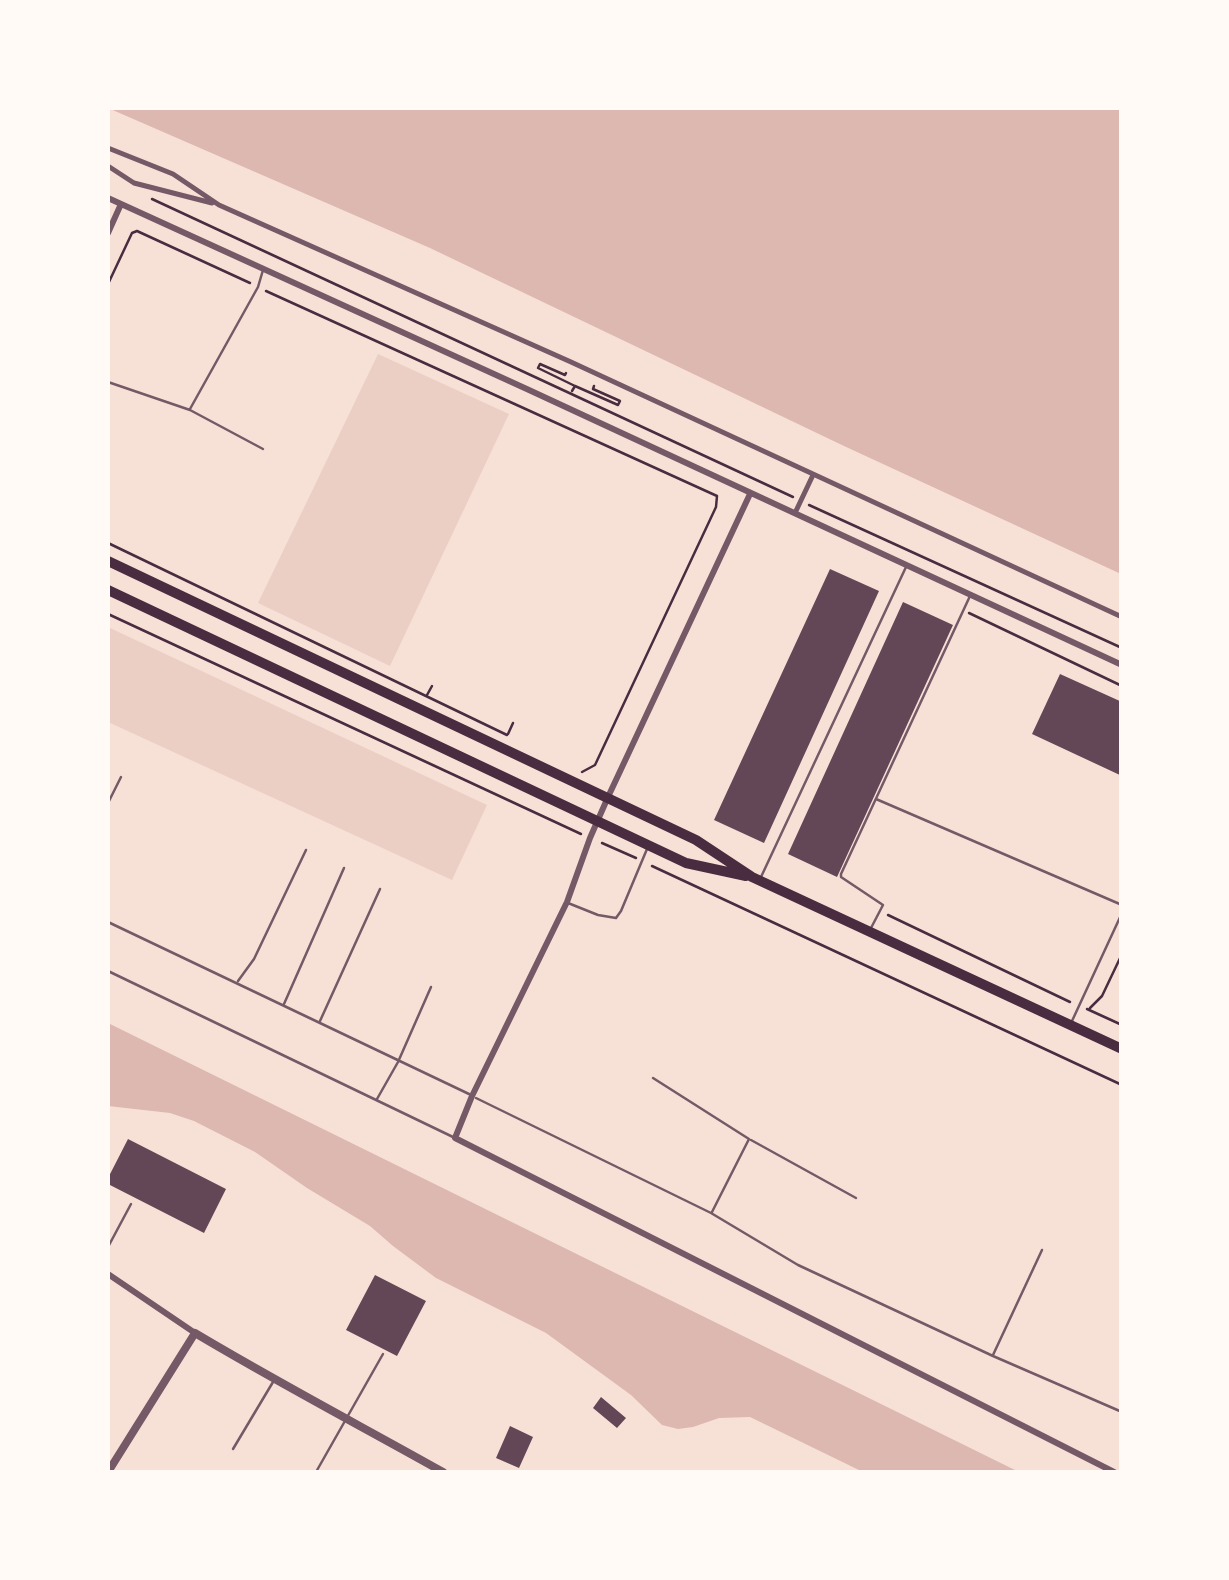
<!DOCTYPE html>
<style>
body{margin:0}
#map{position:relative;width:1229px;height:1580px;overflow:hidden;background:#f7e1d7;font-family:"Public Sans",sans-serif}
canvas{display:block}
.frame{position:absolute;inset:0;border:110px solid #fffaf5;pointer-events:none}
</style>
<div id="map">
<canvas width="1229" height="1580"></canvas>
<div class="frame"></div>
</div>
<script>
const ctx = document.querySelector('canvas').getContext('2d');
ctx.lineJoin = 'round';
function paint(path, color) { ctx.fillStyle = color; ctx.fill(path, 'evenodd'); }
function trace(path, color, width, dash) { ctx.strokeStyle = color; ctx.lineWidth = width; ctx.lineCap = dash ? 'butt' : 'round'; ctx.setLineDash(dash || []); ctx.stroke(path); }
const green = new Path2D(`
 M 378,354 L 509,414 L 390,666 L 258,603 Z
 M 108,627 L 487,805 L 452,880 L 108,722 Z`);
const water = new Path2D(`
 M 108,108 L 1121,108 L 1121,574 L 844,446 L 430,248 Z
 M 108,1023 L 1019,1472 L 863,1472 L 750,1417 L 719,1418 L 693,1427 L 678,1429 L 662,1425 L 631,1395 L 546,1333 L 436,1278 L 393,1246 L 370,1226 L 307,1188 L 255,1152 L 194,1121 L 170,1113 L 108,1106 Z`);
const building = new Path2D(`
 M 830,569 L 879,591 L 764,843 L 714,820 Z
 M 903,602 L 953,625 L 837,877 L 788,854 Z
 M 1060,674 L 1122,702 L 1122,776 L 1032,734 Z
 M 128,1139 L 226,1189 L 204,1233 L 108,1184 L 108,1178 Z
 M 375,1275 L 426,1301 L 397,1356 L 346,1330 Z
 M 601,1397 L 626,1418 L 617,1428 L 593,1408 Z
 M 510,1426 L 533,1437 L 519,1468 L 496,1458 Z`);
const path = new Path2D(`
 M 152,199 L 793,497
 M 108,284 L 132,233 L 137,231 L 250,283
 M 266,291 L 717,496 L 716,507 L 595,765 L 582,772
 M 566,373 L 565,375 L 540,364 L 538,368 L 575,386 L 572,391
 M 575,386 L 618,405 L 620,401 L 593,389 L 594,386
 M 809,505 L 1122,648
 M 108,543 L 507,735
 M 969,613 L 1122,686
 M 108,614 L 581,834
 M 427,695 L 432,686
 M 508,734 L 513,723
 M 602,843 L 636,858
 M 652,866 L 1122,1085
 M 888,915 L 1070,1002
 M 1090,1008 L 1102,996 L 1122,954
 M 1087,1009 L 1122,1025`);
const service = new Path2D(`
 M 108,382 L 190,410 L 263,449
 M 190,409 L 258,287 L 263,270
 M 876,799 L 1122,905
 M 108,803 L 121,777
 M 761,877 L 906,567
 M 568,903 L 598,915 L 616,918 L 621,911 L 647,849
 M 108,922 L 469,1094
 M 871,928 L 883,905 L 841,877 L 841,874 L 970,596
 M 108,971 L 453,1137
 M 238,981 L 254,959 L 306,850
 M 284,1004 L 344,868
 M 320,1021 L 380,889
 M 1072,1021 L 1122,913
 M 653,1078 L 749,1139 L 712,1212
 M 476,1098 L 711,1213 L 798,1265 L 993,1356 L 1122,1412
 M 377,1099 L 398,1062 L 431,987
 M 751,1140 L 856,1198
 M 108,1247 L 131,1204
 M 993,1355 L 1042,1250
 M 233,1449 L 273,1382
 M 316,1472 L 383,1354`);
const pedestrian = new Path2D(`
 M 108,148 L 173,174 L 219,205 L 571,362 L 1122,617
 M 108,166 L 134,183 L 212,203
 M 795,513 L 813,475`);
const minor = new Path2D(`
 M 108,198 L 529,390 L 1122,665
 M 108,233 L 121,204
 M 750,494 L 608,797 L 590,838 L 567,902 L 472,1096 L 455,1138 L 1114,1472
 M 108,1274 L 195,1333`);
const tertiary = new Path2D(`
 M 108,1472 L 195,1333 C 277,1382 361,1426 443,1472`);
const primary = new Path2D(`
 M 108,561 L 696,840 L 752,877 L 1122,1049
 M 108,590 L 686,863 L 746,876`);
paint(green, '#ebcfc5');
paint(water, '#dcb8b0');
paint(building, '#644757');
trace(path, '#4a2c40', 2.5);
trace(service, '#755966', 2.5);
trace(pedestrian, '#755966', 5);
trace(minor, '#755966', 6);
trace(tertiary, '#755966', 8);
trace(primary, '#4a2c40', 10);
</script>
